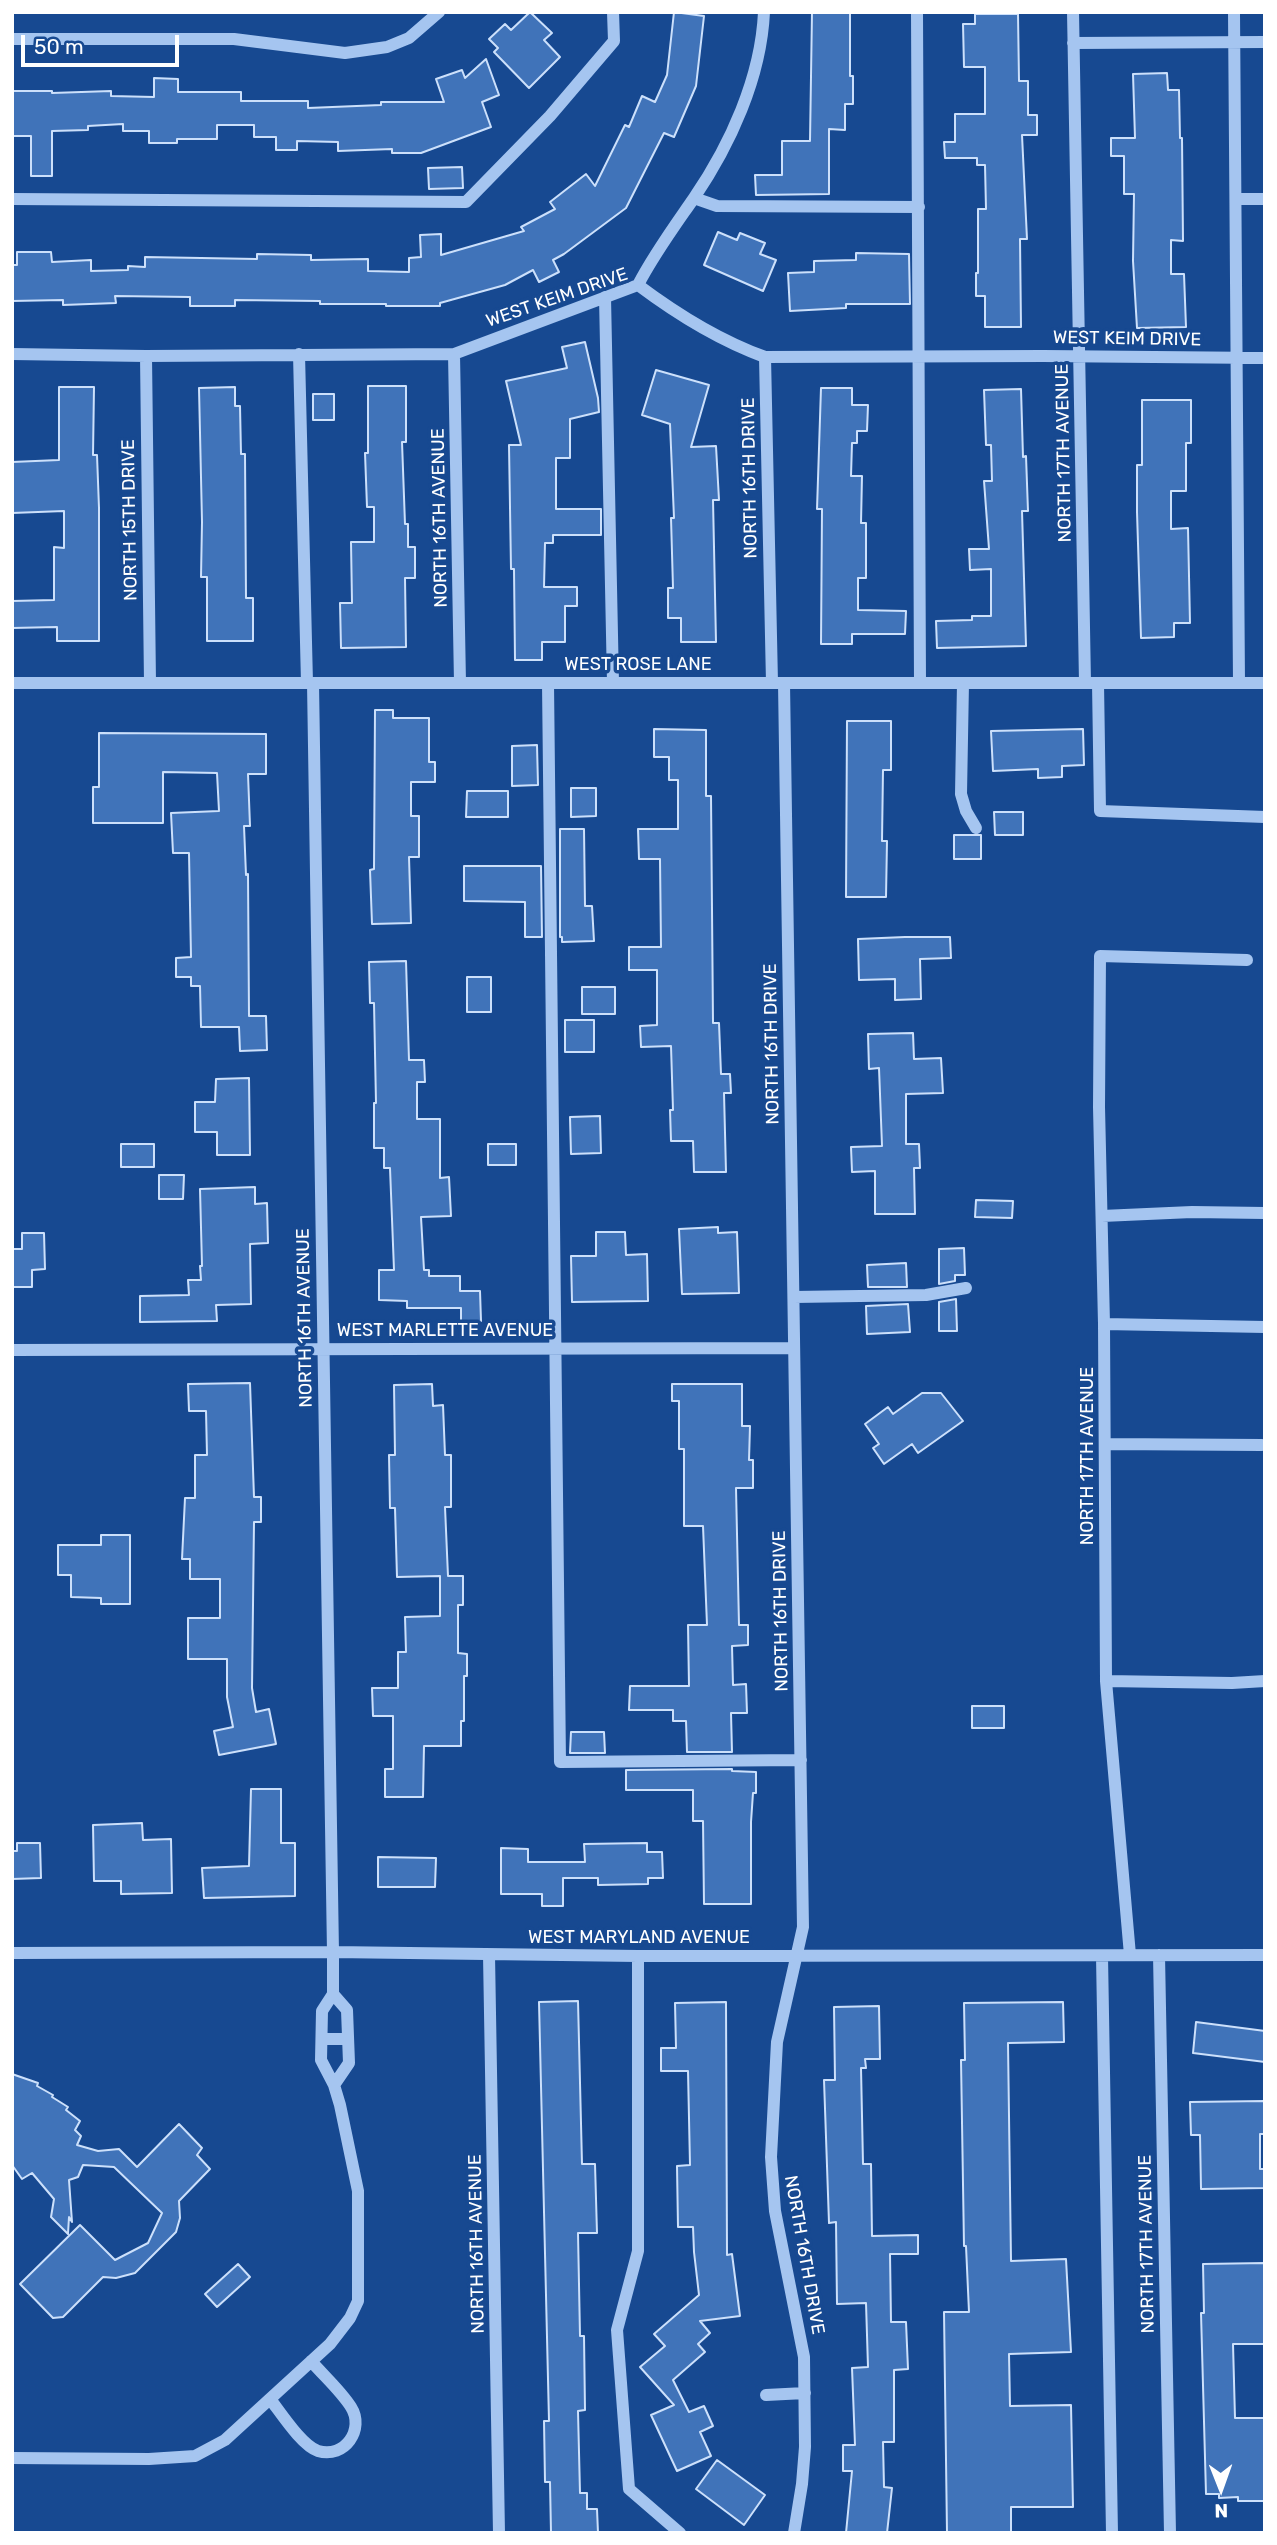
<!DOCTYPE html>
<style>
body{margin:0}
#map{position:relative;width:1277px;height:2545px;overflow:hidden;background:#174991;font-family:Rubik,sans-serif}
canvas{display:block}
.frame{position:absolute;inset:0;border:14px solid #fff;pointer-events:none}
.north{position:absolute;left:1186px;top:2454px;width:70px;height:70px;-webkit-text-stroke:5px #174991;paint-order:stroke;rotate:179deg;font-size:19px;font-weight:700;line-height:28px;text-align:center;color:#fff}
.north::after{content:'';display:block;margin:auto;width:24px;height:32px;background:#fff;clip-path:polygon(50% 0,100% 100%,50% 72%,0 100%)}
.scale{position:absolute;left:21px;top:35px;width:158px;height:32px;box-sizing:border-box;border:4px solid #fff;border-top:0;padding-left:9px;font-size:21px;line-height:24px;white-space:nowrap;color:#fff;-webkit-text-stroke:5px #174991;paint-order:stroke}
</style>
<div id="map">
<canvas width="1277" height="2545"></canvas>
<div class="frame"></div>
<div class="north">N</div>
<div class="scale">50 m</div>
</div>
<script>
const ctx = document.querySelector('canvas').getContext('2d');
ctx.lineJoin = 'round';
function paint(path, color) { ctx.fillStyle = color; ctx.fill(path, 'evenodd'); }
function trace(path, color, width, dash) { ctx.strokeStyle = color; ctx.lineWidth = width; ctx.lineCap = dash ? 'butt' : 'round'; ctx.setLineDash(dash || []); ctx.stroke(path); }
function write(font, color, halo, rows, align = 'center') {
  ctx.font = font + ' Rubik,sans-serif'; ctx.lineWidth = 7; ctx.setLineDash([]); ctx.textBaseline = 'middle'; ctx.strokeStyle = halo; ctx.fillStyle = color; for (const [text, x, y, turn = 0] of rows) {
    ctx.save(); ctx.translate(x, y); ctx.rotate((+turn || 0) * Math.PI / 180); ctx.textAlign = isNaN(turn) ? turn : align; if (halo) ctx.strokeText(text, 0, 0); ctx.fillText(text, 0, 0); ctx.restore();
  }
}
const building = new Path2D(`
 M 530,12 L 552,33 L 544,40 L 560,57 L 529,88 L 494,52 L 498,48 L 489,39 L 505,24 L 511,30 Z
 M 674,12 L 704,16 L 696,86 L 674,137 L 664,133 L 626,208 L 564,254 L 553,260 L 559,272 L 539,282 L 533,270 L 505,285 L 440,303 L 440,306 L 386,306 L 386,304 L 320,304 L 320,301 L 235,300 L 235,306 L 190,306 L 190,297 L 115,296 L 116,303 L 63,305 L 63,300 L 12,301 L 12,265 L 17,265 L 17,252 L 51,252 L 52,262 L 91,260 L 91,271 L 128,270 L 128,266 L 145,267 L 145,257 L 257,259 L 257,254 L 311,255 L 311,260 L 368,259 L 368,271 L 409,272 L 409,258 L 421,257 L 420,235 L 441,234 L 441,255 L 524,231 L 521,227 L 555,209 L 550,202 L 586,174 L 595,186 L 625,125 L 629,127 L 642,96 L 655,102 L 667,75 Z
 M 812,12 L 850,12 L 850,76 L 853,76 L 853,104 L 845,104 L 845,130 L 829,129 L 829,194 L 756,195 L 755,175 L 782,175 L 782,141 L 810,141 Z
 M 975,14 L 1018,14 L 1019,81 L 1028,81 L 1028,115 L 1037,115 L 1037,135 L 1022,135 L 1027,239 L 1020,239 L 1021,327 L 985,327 L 985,296 L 976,296 L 976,273 L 978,273 L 978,209 L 986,209 L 985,165 L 977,165 L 977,158 L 945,158 L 944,142 L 955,142 L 955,114 L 985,114 L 985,67 L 964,67 L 963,24 L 975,24 Z
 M 486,59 L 499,95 L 482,102 L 491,127 L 421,153 L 392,153 L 392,149 L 338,151 L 338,142 L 297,141 L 297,150 L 276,150 L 276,137 L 254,137 L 254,125 L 217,125 L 217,139 L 177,139 L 177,143 L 149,143 L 149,131 L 123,131 L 123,124 L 88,126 L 88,130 L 52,131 L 52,176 L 31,176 L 31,136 L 12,136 L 12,91 L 52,91 L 52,93 L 111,91 L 111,96 L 154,97 L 154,78 L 178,79 L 178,92 L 241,92 L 241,101 L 308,101 L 308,108 L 381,105 L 381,102 L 444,102 L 436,79 L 462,70 L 465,78 Z
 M 1167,73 L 1168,90 L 1179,90 L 1180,138 L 1182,138 L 1183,241 L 1171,240 L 1171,274 L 1184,274 L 1186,327 L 1137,328 L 1133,261 L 1134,194 L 1124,194 L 1124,156 L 1111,156 L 1111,138 L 1135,138 L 1133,74 Z
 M 462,167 L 463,188 L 429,189 L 428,168 Z
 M 718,232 L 737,240 L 740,233 L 765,243 L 760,254 L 776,260 L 763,291 L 704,265 Z
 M 856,253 L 909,254 L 910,304 L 846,304 L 846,308 L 790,311 L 788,273 L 814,272 L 814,261 L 856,260 Z
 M 585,342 L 598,398 L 599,412 L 570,419 L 570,458 L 556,458 L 556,509 L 601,509 L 601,535 L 553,535 L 553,543 L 545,543 L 544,587 L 577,587 L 577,606 L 565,606 L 565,642 L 542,642 L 542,660 L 515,660 L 514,569 L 511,569 L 509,445 L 521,445 L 506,381 L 567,368 L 562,347 Z
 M 656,370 L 709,385 L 691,447 L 716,446 L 719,500 L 713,500 L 716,642 L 681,642 L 681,618 L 668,618 L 668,588 L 673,588 L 671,518 L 674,518 L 670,424 L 642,415 Z
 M 368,386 L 406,386 L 406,442 L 402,442 L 405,524 L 408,524 L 408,547 L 415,547 L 415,578 L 405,578 L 406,647 L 341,648 L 340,603 L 352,603 L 351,542 L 374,542 L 374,507 L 367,507 L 365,453 L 368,453 Z
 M 59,387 L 94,387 L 93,455 L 97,455 L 99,508 L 99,641 L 57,641 L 57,627 L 12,628 L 12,601 L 54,600 L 54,547 L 64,548 L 64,511 L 12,513 L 12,462 L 59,460 Z
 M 235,387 L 235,406 L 240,406 L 241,454 L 245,454 L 246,598 L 253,598 L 253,641 L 207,641 L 207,577 L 201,577 L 202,522 L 199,388 Z
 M 821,388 L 852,388 L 852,405 L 868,405 L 867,431 L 857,431 L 857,443 L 852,443 L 851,476 L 862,476 L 861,523 L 866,523 L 866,578 L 858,578 L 858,610 L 906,611 L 905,634 L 852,634 L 852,644 L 821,644 L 822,509 L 817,509 Z
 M 1021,389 L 1023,457 L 1026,456 L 1028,511 L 1022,511 L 1026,646 L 937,648 L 936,621 L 972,620 L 972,616 L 991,616 L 991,569 L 970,570 L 969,549 L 989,549 L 984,481 L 992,481 L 991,445 L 986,445 L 984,390 Z
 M 313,394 L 334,394 L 334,420 L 313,420 Z
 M 1142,400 L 1191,400 L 1191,443 L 1186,443 L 1186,491 L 1171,491 L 1171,529 L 1188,528 L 1190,623 L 1174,623 L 1174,637 L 1141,638 L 1137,512 L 1137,465 L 1142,465 Z
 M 375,710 L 393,710 L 393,718 L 429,718 L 429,762 L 435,762 L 435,782 L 411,782 L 411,816 L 419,816 L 419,857 L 409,857 L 411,923 L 372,924 L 370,870 L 374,869 Z
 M 847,721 L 891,721 L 891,770 L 883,770 L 882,841 L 887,841 L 886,897 L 846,897 Z
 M 654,729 L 706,730 L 706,796 L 711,796 L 713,1023 L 719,1023 L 721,1074 L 730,1074 L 731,1093 L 724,1093 L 726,1172 L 694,1172 L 693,1141 L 671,1141 L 670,1110 L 673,1110 L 671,1046 L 641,1047 L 640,1026 L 657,1025 L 657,970 L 629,970 L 629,947 L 661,947 L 660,859 L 639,859 L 638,829 L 678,829 L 678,780 L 669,780 L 669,757 L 654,757 Z
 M 1083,729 L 1084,765 L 1062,766 L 1062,777 L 1038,778 L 1038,769 L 993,771 L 991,731 Z
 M 99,733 L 266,734 L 266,774 L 248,774 L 250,826 L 244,826 L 246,875 L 248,874 L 249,1016 L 266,1016 L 267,1050 L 240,1051 L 239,1027 L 201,1027 L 200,986 L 191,986 L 191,977 L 176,977 L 176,958 L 191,957 L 189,853 L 173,853 L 171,813 L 219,811 L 217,773 L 163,772 L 163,823 L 93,823 L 93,787 L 99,787 Z
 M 537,745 L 538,785 L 512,786 L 512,746 Z
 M 571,788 L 596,788 L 596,816 L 571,817 Z
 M 467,791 L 508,791 L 508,817 L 466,817 Z
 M 994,812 L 1023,812 L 1023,835 L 995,835 Z
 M 560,829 L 584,829 L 585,906 L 592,906 L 594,941 L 562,942 L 562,937 L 560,937 Z
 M 954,835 L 981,835 L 981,859 L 954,859 Z
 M 464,866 L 541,866 L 542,937 L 525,937 L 525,902 L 464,901 Z
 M 905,937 L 950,937 L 951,958 L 920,959 L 921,999 L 895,1000 L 895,979 L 859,980 L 858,939 Z
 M 406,961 L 409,1060 L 424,1060 L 425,1082 L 417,1082 L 417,1119 L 440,1119 L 440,1178 L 449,1177 L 451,1216 L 421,1217 L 424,1270 L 429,1270 L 429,1276 L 460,1276 L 460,1291 L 480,1291 L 481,1321 L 461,1321 L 461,1308 L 407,1308 L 407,1301 L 379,1300 L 379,1270 L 394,1270 L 390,1168 L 384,1168 L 384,1148 L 374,1148 L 374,1103 L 376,1103 L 374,1003 L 370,1003 L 369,962 Z
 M 467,977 L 491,977 L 491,1012 L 467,1012 Z
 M 582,987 L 615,987 L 615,1014 L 582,1014 Z
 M 565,1020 L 594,1020 L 594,1052 L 565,1052 Z
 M 913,1033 L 914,1059 L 941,1058 L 943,1093 L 906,1094 L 906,1144 L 919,1144 L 920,1168 L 914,1168 L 915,1214 L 875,1214 L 875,1171 L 852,1172 L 851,1147 L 882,1146 L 879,1068 L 869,1069 L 868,1034 Z
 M 249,1078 L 250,1155 L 217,1155 L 217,1132 L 195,1132 L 195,1102 L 215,1102 L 216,1079 Z
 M 600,1116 L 601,1153 L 571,1154 L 570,1117 Z
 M 121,1144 L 154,1144 L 154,1167 L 121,1167 Z
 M 488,1144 L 516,1144 L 516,1165 L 488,1165 Z
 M 159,1175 L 184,1175 L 183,1199 L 159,1199 Z
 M 255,1187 L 255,1204 L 267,1203 L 268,1243 L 250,1244 L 251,1304 L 216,1305 L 217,1321 L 140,1322 L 140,1296 L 189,1295 L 188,1280 L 201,1280 L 200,1266 L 202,1266 L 200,1189 Z
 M 976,1200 L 1013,1201 L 1012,1218 L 975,1217 Z
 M 718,1227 L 718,1233 L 737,1232 L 739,1293 L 682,1294 L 679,1229 Z
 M 596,1232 L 625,1232 L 626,1255 L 647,1254 L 648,1301 L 572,1302 L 571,1256 L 596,1256 Z
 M 22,1233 L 44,1233 L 45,1269 L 32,1270 L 32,1287 L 12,1287 L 12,1249 L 22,1249 Z
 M 964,1248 L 965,1275 L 955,1275 L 955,1281 L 939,1284 L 939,1249 Z
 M 906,1263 L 907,1287 L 868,1287 L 867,1265 Z
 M 956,1299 L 957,1331 L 939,1331 L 939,1302 Z
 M 908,1304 L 910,1332 L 867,1334 L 866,1306 Z
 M 250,1383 L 254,1497 L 261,1497 L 261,1522 L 254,1522 L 252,1688 L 256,1712 L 269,1709 L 276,1744 L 219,1755 L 214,1731 L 233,1727 L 227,1697 L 227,1659 L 188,1659 L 188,1618 L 220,1618 L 220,1579 L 190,1579 L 190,1559 L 182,1559 L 185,1498 L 195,1498 L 195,1455 L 207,1455 L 206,1411 L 189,1411 L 188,1384 Z
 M 432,1384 L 433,1406 L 443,1405 L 445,1455 L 451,1455 L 451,1507 L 445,1507 L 448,1576 L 463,1576 L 463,1605 L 458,1605 L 458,1653 L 467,1654 L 467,1676 L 464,1676 L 464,1721 L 461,1721 L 461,1746 L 424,1746 L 423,1797 L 385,1797 L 385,1769 L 393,1769 L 393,1716 L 373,1716 L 372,1688 L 398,1688 L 398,1652 L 406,1652 L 405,1617 L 440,1616 L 440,1576 L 397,1577 L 395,1508 L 390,1508 L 389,1455 L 395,1455 L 394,1385 Z
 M 672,1384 L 742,1384 L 742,1426 L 750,1426 L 749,1460 L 753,1460 L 753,1488 L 736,1488 L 739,1625 L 748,1625 L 748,1645 L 732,1646 L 733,1685 L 746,1684 L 747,1713 L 731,1713 L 732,1752 L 687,1752 L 686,1721 L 673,1721 L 673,1710 L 629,1710 L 630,1686 L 689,1686 L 688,1625 L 707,1625 L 703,1526 L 684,1526 L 684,1449 L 679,1449 L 679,1401 L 672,1401 Z
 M 922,1393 L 941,1393 L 963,1421 L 918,1453 L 912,1444 L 884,1464 L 873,1448 L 879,1444 L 865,1424 L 888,1407 L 893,1414 Z
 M 101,1535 L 130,1535 L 130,1604 L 101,1604 L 101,1598 L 71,1597 L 71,1575 L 58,1575 L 58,1545 L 101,1545 Z
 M 972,1706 L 1004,1706 L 1004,1728 L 972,1728 Z
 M 571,1732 L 604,1732 L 605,1753 L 570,1753 Z
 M 732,1769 L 732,1771 L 756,1772 L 756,1793 L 753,1793 L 751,1822 L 751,1904 L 704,1904 L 703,1821 L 693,1821 L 693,1790 L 626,1790 L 626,1770 Z
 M 251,1789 L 281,1789 L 281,1843 L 295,1843 L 295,1896 L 204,1898 L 202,1868 L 249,1866 Z
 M 142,1823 L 143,1840 L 171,1839 L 172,1893 L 121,1894 L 121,1881 L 94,1881 L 93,1825 Z
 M 17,1843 L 40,1843 L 41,1878 L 12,1879 L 12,1851 L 17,1851 Z
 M 647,1843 L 647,1852 L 662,1852 L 663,1878 L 648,1878 L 648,1884 L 598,1885 L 598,1878 L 563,1878 L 563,1906 L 542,1906 L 542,1894 L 501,1894 L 501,1848 L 528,1849 L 528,1862 L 585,1862 L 584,1844 Z
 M 378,1857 L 436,1858 L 435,1887 L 378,1887 Z
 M 578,2001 L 582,2164 L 595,2164 L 597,2233 L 578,2233 L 580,2336 L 584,2336 L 585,2410 L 578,2411 L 580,2493 L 587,2493 L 587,2509 L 597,2509 L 598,2533 L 551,2533 L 550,2482 L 545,2482 L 544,2421 L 549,2421 L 539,2002 Z
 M 726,2002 L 727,2255 L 732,2254 L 740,2316 L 700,2321 L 710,2333 L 698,2344 L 705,2352 L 673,2380 L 689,2412 L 704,2406 L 713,2426 L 700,2432 L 711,2456 L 677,2471 L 651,2415 L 674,2405 L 640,2367 L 665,2346 L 654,2334 L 699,2295 L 694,2252 L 693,2227 L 678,2227 L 677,2166 L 690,2165 L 688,2071 L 661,2071 L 661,2048 L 676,2048 L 675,2003 Z
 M 1063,2002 L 1064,2042 L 1008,2043 L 1011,2261 L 1066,2259 L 1071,2352 L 1009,2354 L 1010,2406 L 1071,2405 L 1073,2507 L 1011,2507 L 1011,2533 L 947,2533 L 944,2312 L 969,2312 L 966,2246 L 964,2246 L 961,2060 L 965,2060 L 964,2003 Z
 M 879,2006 L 880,2059 L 865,2059 L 866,2068 L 861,2068 L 863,2164 L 871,2164 L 872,2236 L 918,2235 L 918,2254 L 890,2254 L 891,2322 L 906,2322 L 908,2369 L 894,2370 L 894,2442 L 883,2442 L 884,2487 L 892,2488 L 887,2533 L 846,2533 L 852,2471 L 843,2471 L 843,2445 L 855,2445 L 852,2368 L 868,2367 L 866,2303 L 837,2304 L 836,2222 L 829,2223 L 824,2080 L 835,2080 L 834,2007 Z
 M 1196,2022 L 1265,2031 L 1265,2062 L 1193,2053 Z
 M 12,2074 L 38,2083 L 37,2086 L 53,2095 L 52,2097 L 68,2107 L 66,2110 L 80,2121 L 75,2130 L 81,2136 L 77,2145 L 98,2151 L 119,2149 L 137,2167 L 179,2124 L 202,2148 L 197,2155 L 210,2169 L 179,2201 L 180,2218 L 176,2232 L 135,2273 L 116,2278 L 103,2277 L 63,2317 L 53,2318 L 20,2284 L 80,2225 L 115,2260 L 148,2243 L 162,2213 L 114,2167 L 83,2165 L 78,2177 L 69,2180 L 72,2222 L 69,2217 L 68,2234 L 51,2217 L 54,2199 L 32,2173 L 22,2179 L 12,2165 Z
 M 1265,2101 L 1265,2134 L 1260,2134 L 1260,2169 L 1265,2169 L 1265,2188 L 1201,2189 L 1200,2135 L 1191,2135 L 1190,2102 Z
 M 1265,2263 L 1265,2344 L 1233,2344 L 1235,2418 L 1265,2418 L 1265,2501 L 1238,2501 L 1238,2497 L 1219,2498 L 1219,2494 L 1206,2494 L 1201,2313 L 1204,2313 L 1203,2264 Z
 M 238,2264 L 250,2277 L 217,2307 L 205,2294 Z
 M 717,2460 L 765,2495 L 744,2525 L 696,2489 Z`);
const minor = new Path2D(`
 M 917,12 L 920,683
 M 1073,12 L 1085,683
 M 1234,12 L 1239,683
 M 12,39 L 234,39 L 345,53 L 387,47 L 409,38 L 439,12
 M 1073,43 L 1265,42
 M 694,198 L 717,206 L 919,207
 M 12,199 L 466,202 L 550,116 L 614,41 L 613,12
 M 1237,199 L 1265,199
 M 638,285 C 678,315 718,340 765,357 L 1043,356 L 1265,358
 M 638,285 C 654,254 674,227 694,198 C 730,145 761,78 764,12
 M 605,297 L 613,683
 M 12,354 L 146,356 L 454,354 L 638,285
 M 299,354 L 307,683
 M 454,354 L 460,683
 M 146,356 L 150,683
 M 765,357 L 772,683
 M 12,683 L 1265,683
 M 548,683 L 560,1762 L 801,1760
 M 784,683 L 803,1927 L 777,2042 L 771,2157 L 775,2211 L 804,2357 L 805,2447 L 802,2484 L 794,2533
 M 963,683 L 961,794 L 966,811 L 976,828
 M 1098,683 L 1100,811 L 1265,817
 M 1102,1216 L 1192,1212 L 1265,1213
 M 794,1297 L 926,1295 L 966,1288
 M 1104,1324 L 1265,1327
 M 12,1350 L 794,1348
 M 1106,1444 L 1262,1445
 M 1106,1681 L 1232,1683 L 1265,1681
 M 12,1953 L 333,1952 L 638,1956 L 1265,1955
 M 489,1955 L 499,2533
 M 1130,1955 L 1106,1681 L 1104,1324 L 1099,1107 L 1100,956 L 1247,960
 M 1159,1955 L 1170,2533
 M 638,1956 L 638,2251 L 617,2330 L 629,2489 L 680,2533
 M 1102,1956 L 1112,2533
 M 333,1994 L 347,2010 L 349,2063 L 334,2085
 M 322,2039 L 348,2039
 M 766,2395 L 805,2393
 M 270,2399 C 281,2413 302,2446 318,2451 C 345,2459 365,2429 351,2407 C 341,2391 324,2376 311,2361
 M 12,2458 L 149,2459 L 195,2456 L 225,2440 L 330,2344 L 350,2318 L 358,2301 L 358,2191 L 340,2105 L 334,2085 L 321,2060 L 322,2011 L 333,1994 L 333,1952 L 313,683`);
const streetNames = [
 ["WEST KEIM DRIVE",557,298,-19],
 ["WEST KEIM DRIVE",1127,339,1],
 ["NORTH 17TH AVENUE",1064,453,-91],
 ["NORTH 16TH DRIVE",750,478,-91],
 ["NORTH 16TH AVENUE",440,518,-91],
 ["NORTH 15TH DRIVE",130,520,-91],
 ["WEST ROSE LANE",638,665],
 ["NORTH 16TH DRIVE",772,1044,-91],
 ["NORTH 16TH AVENUE",305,1318,-91],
 ["WEST MARLETTE AVENUE",445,1331],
 ["NORTH 17TH AVENUE",1088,1456,-90],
 ["NORTH 16TH DRIVE",781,1611,-91],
 ["WEST MARYLAND AVENUE",639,1938],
 ["NORTH 16TH AVENUE",477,2244,-91],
 ["NORTH 17TH AVENUE",1147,2244,-91],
 ["NORTH 16TH DRIVE",804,2255,80]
];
paint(building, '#4073b9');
trace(building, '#cce0fb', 2);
trace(minor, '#a5c5f0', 12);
write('18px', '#fff', '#174991', streetNames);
</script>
